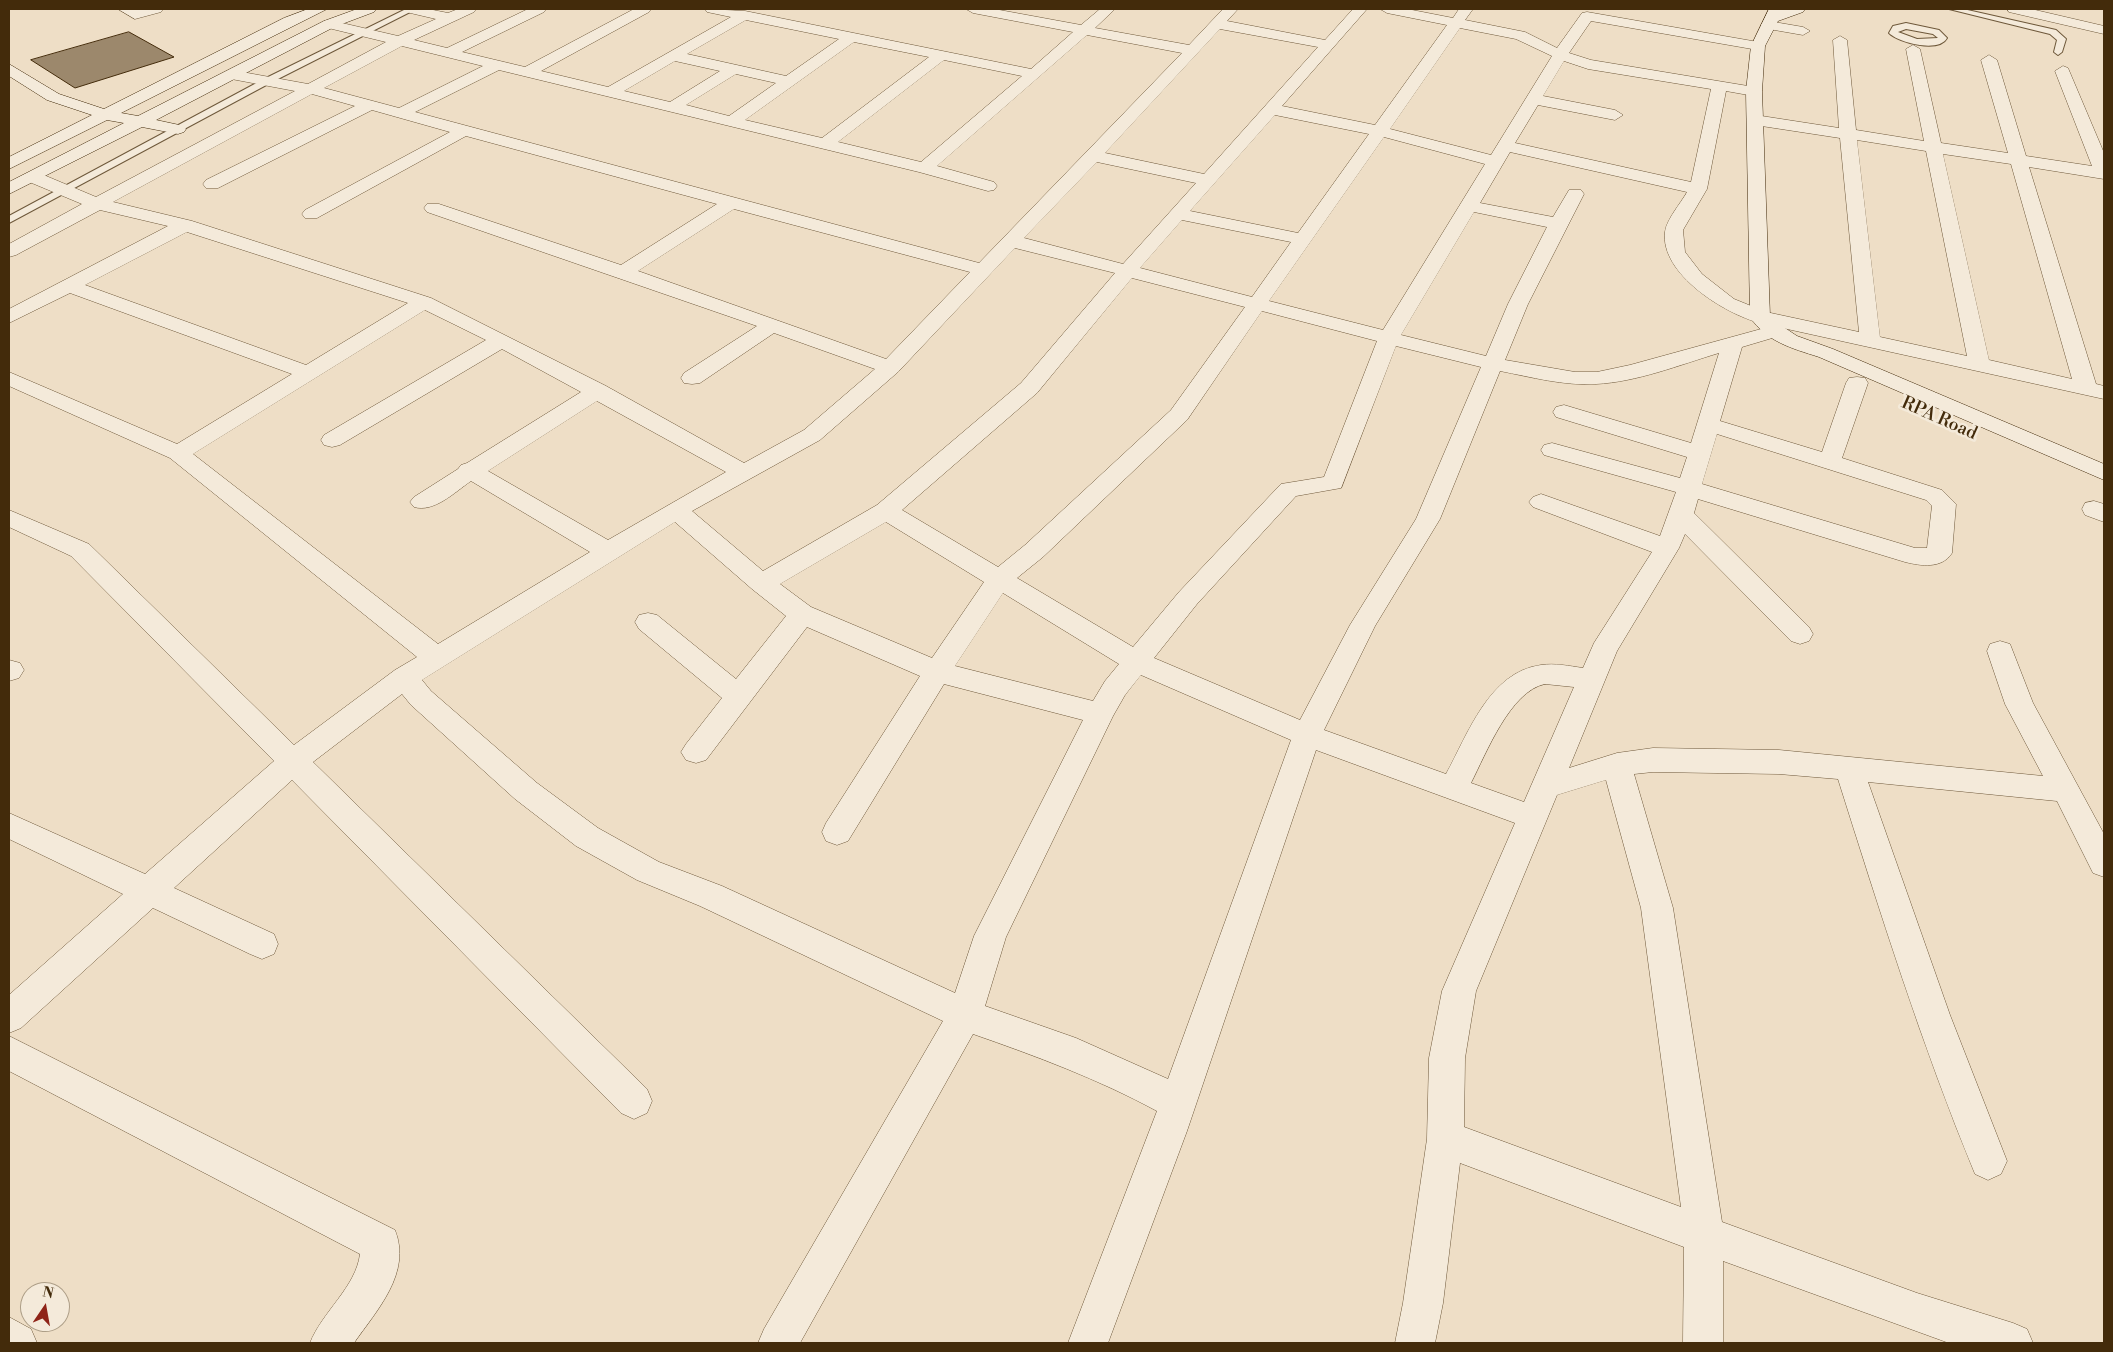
<!DOCTYPE html>
<style>
body{margin:0}
#map{position:relative;width:2113px;height:1352px;overflow:hidden;background:#eedec6;font-family:"Libre Bodoni",serif}
canvas{display:block}
.frame{position:absolute;inset:0;border:10px solid #432b0b;pointer-events:none}
.north{position:absolute;left:20px;top:1282px;width:50px;height:50px;box-sizing:border-box;background:#f4eada;border:1px solid #ad9e87;border-radius:50%;rotate:12deg;font-size:14px;font-weight:700;line-height:20px;text-align:center;color:#432b0b}
.north::after{content:'';display:block;margin:auto;width:18px;height:22px;background:#8f2418;clip-path:polygon(50% 0,100% 100%,50% 72%,0 100%)}
</style>
<div id="map">
<canvas width="2113" height="1352"></canvas>
<div class="frame"></div>
<div class="north">N</div>
</div>
<script>
const ctx = document.querySelector('canvas').getContext('2d');
ctx.lineJoin = 'round';
function paint(path, color) { ctx.fillStyle = color; ctx.fill(path, 'evenodd'); }
function trace(path, color, width, dash) { ctx.strokeStyle = color; ctx.lineWidth = width; ctx.lineCap = dash ? 'butt' : 'round'; ctx.setLineDash(dash || []); ctx.stroke(path); }
function write(font, color, halo, rows, align = 'center') {
  ctx.font = font + ' "Libre Bodoni",serif'; ctx.lineWidth = 5; ctx.setLineDash([]); ctx.textBaseline = 'middle'; ctx.strokeStyle = halo; ctx.fillStyle = color; for (const [text, x, y, turn = 0] of rows) {
    ctx.save(); ctx.translate(x, y); ctx.rotate((+turn || 0) * Math.PI / 180); ctx.textAlign = isNaN(turn) ? turn : align; if (halo) ctx.strokeText(text, 0, 0); ctx.fillText(text, 0, 0); ctx.restore();
  }
}
const building = new Path2D(`
 M 129,32 L 174,57 L 75,88 L 31,60 Z`);
const lane = new Path2D(`
 M 406,9 L 416,9 L 270,83 L 9,223 L 9,216 L 264,79 Z
 M 1949,9 L 1963,9 L 2056,30 L 2066,39 L 2062,52 L 2058,55 L 2054,52 L 2057,40 L 2050,34 Z
 M 1906,23 L 1939,30 L 1947,38 C 1939,53 1899,43 1889,33 L 1893,26 ZM 1906,29 L 1933,34 L 1938,38 L 1917,39 L 1898,32 Z`);
const street = new Path2D(`
 M 118,9 L 163,9 L 161,12 L 135,19 Z
 M 404,9 L 428,9 L 448,13 L 458,9 L 476,9 L 474,12 L 414,40 L 447,48 L 528,9 L 546,9 L 544,12 L 462,52 L 525,67 L 634,9 L 651,9 L 649,12 L 541,71 L 608,87 L 731,17 L 707,12 L 705,9 L 745,11 L 1031,69 L 1073,32 L 973,13 L 966,9 L 994,9 L 1081,25 L 1100,9 L 1115,9 L 1095,28 L 1189,45 L 1223,9 L 1238,9 L 1227,21 L 1325,40 L 1353,9 L 1367,9 L 1282,106 L 1375,125 L 1447,25 L 1387,13 L 1380,9 L 1407,9 L 1453,18 L 1459,9 L 1473,9 L 1465,20 L 1525,32 L 1557,48 L 1582,13 L 1587,12 L 1758,42 L 1763,43 L 1765,46 L 1763,49 L 1758,50 L 1591,21 L 1569,53 L 1591,60 L 1760,88 L 1762,91 L 1754,96 L 1726,91 L 1707,189 L 1683,230 L 1685,252 L 1702,274 L 1734,299 L 1766,312 L 1859,332 L 1840,138 L 1755,125 L 1747,120 L 1749,117 L 1755,115 L 1839,128 L 1833,40 L 1840,36 L 1847,40 L 1856,130 L 1924,141 L 1906,49 L 1913,45 L 1920,49 L 1941,143 L 2008,153 L 1981,60 L 1989,55 L 1997,60 L 2026,156 L 2092,166 L 2055,71 L 2063,66 L 2068,68 L 2104,153 L 2104,179 L 2029,167 L 2096,384 L 2104,386 L 2104,399 L 1760,323 C 1725,314 1660,274 1665,232 C 1666,220 1681,203 1687,192 L 1510,152 L 1480,203 L 1553,217 L 1569,190 L 1581,190 L 1584,194 L 1528,304 L 1505,360 L 1575,372 L 1597,372 L 1630,365 L 1772,326 L 1779,328 L 1782,332 L 1779,336 L 1742,347 L 1720,421 L 1822,452 L 1846,383 L 1849,378 L 1857,377 L 1865,378 L 1868,383 L 1842,458 L 1942,490 L 1956,504 L 1952,553 C 1942,569 1921,566 1905,562 L 1698,499 L 1694,513 L 1809,627 L 1813,634 L 1809,641 L 1800,644 L 1791,641 L 1685,534 L 1679,548 L 1617,651 L 1569,768 L 1617,753 L 1653,748 L 1779,750 L 2043,776 L 2005,704 L 1987,651 L 1990,644 L 2000,641 L 2010,644 L 2033,703 L 2104,834 L 2104,877 L 2093,873 L 2057,801 L 1868,782 L 1950,1015 L 2007,1161 L 2001,1174 L 1988,1180 L 1975,1174 C 1922,1046 1880,912 1838,779 L 1779,774 L 1653,772 L 1634,774 L 1673,908 L 1722,1222 L 1917,1293 L 2013,1323 L 2027,1329 L 2033,1343 L 1949,1343 L 1723,1261 L 1723,1343 L 1683,1343 L 1684,1247 L 1460,1163 L 1443,1303 L 1435,1343 L 1395,1343 L 1403,1303 L 1427,1139 L 1429,1058 L 1442,991 L 1515,823 L 1316,750 L 1187,1131 L 1108,1343 L 1068,1343 L 1157,1111 C 1098,1079 1036,1056 973,1034 L 800,1343 L 758,1343 L 764,1329 L 943,1021 L 700,906 L 637,880 L 576,846 L 515,799 L 411,705 L 402,694 L 313,762 L 647,1089 L 652,1101 L 647,1113 L 634,1119 L 621,1113 L 292,780 L 174,888 L 274,934 L 278,944 L 274,954 L 262,959 L 250,954 L 153,908 L 21,1028 L 9,1033 L 9,995 L 123,894 L 9,839 L 9,813 L 145,874 L 274,761 L 71,556 L 9,527 L 9,510 L 89,544 L 294,745 L 395,670 L 417,657 L 170,458 L 9,386 L 9,372 L 177,444 L 292,374 L 70,293 L 9,323 L 9,309 L 168,226 L 100,210 L 16,255 L 9,257 L 9,244 L 82,204 L 27,181 L 24,177 L 27,173 L 39,173 L 96,197 L 295,91 L 226,78 L 223,75 L 226,72 L 231,70 L 308,84 L 386,42 L 324,27 L 322,24 L 324,21 L 329,20 L 398,36 L 436,19 L 406,12 ZM 746,20 L 839,39 L 786,76 L 687,54 ZM 1460,28 L 1516,39 L 1552,56 L 1491,155 L 1390,129 ZM 1220,29 L 1318,47 L 1204,174 L 1105,153 ZM 1087,35 L 1182,53 L 979,263 L 415,112 L 499,70 L 919,172 L 988,191 L 994,190 L 997,186 L 994,182 L 937,166 ZM 854,42 L 929,57 L 822,138 L 745,120 ZM 402,46 L 483,66 L 399,108 L 324,88 ZM 944,60 L 1022,76 L 921,162 L 838,142 ZM 675,61 L 720,71 L 670,102 L 624,91 ZM 1564,61 L 1588,69 L 1711,89 L 1691,182 L 1515,143 L 1538,105 L 1615,120 L 1623,115 L 1615,110 L 1543,96 ZM 736,74 L 776,83 L 729,116 L 686,105 ZM 312,94 L 355,106 L 206,180 L 203,184 L 206,188 L 218,188 L 372,110 L 450,132 L 305,210 L 302,214 L 305,218 L 317,218 L 466,136 L 717,204 L 621,265 L 439,204 L 427,204 L 424,208 L 427,212 L 757,326 L 684,373 L 681,378 L 684,383 L 692,384 L 700,383 L 774,333 L 875,369 L 804,430 L 744,463 L 606,386 L 431,298 L 192,221 L 113,202 ZM 1275,115 L 1369,134 L 1298,233 L 1190,211 ZM 1384,137 L 1485,164 L 1383,330 L 1269,301 ZM 1857,140 L 1926,151 L 1967,356 L 1880,337 ZM 1943,154 L 2011,164 L 2072,379 L 1989,360 ZM 1097,162 L 1196,183 L 1123,264 L 1024,238 ZM 734,209 L 970,272 L 886,359 L 638,271 ZM 1474,212 L 1547,227 L 1508,304 L 1486,356 L 1401,335 ZM 1182,220 L 1291,242 L 1252,297 L 1140,268 ZM 187,232 L 408,303 L 306,365 L 85,285 ZM 1015,248 L 1115,273 L 1021,383 L 877,505 L 763,571 L 692,511 L 820,440 L 898,372 ZM 1132,278 L 1245,307 L 1171,410 L 1025,545 L 998,567 L 902,510 L 1037,393 ZM 425,310 L 486,340 L 324,435 L 321,440 L 324,445 L 332,447 L 340,445 L 502,349 L 581,392 L 467,463 L 461,465 L 458,469 L 414,497 L 410,502 L 414,507 C 434,513 455,492 471,481 L 590,552 L 438,644 L 193,454 ZM 1262,311 L 1377,341 L 1324,477 L 1281,484 L 1179,592 L 1133,647 L 1017,578 L 1043,557 L 1187,420 ZM 1396,346 L 1481,367 L 1416,519 L 1350,625 L 1300,720 L 1154,658 L 1197,604 L 1296,496 L 1341,488 ZM 1719,353 L 1691,443 L 1564,405 L 1556,407 L 1553,412 L 1556,417 L 1687,457 L 1680,478 L 1552,443 L 1544,445 L 1541,450 L 1544,455 L 1676,492 L 1660,536 L 1541,494 L 1533,497 L 1529,502 L 1533,507 L 1652,552 L 1594,643 L 1583,668 C 1569,666 1555,663 1541,665 C 1489,672 1468,734 1446,774 L 1324,730 L 1375,626 L 1440,519 L 1500,371 C 1531,377 1564,386 1596,384 C 1637,382 1679,365 1719,353 ZM 597,401 L 726,472 L 608,540 L 488,471 ZM 1717,434 L 1926,500 L 1932,506 L 1927,548 L 1915,548 L 1702,484 ZM 675,522 L 752,589 L 786,616 L 736,679 L 657,615 L 648,613 L 639,615 L 635,622 L 639,629 L 722,698 L 686,744 L 681,752 L 686,760 L 696,763 L 706,760 L 807,627 L 920,676 L 826,823 L 822,832 L 826,841 L 837,845 L 848,841 L 944,684 L 1083,720 L 974,936 L 955,993 L 722,886 L 659,862 L 598,828 L 537,783 L 431,691 L 422,680 ZM 886,522 L 984,582 L 932,658 L 811,607 L 780,584 ZM 1003,593 L 1119,664 L 1105,681 L 1093,701 L 955,666 ZM 1141,675 L 1291,740 L 1168,1079 L 1076,1038 L 985,1006 L 1006,937 L 1113,716 L 1125,695 ZM 1545,684 L 1574,687 L 1524,802 L 1471,783 C 1486,754 1510,691 1545,684 ZM 1606,780 L 1641,908 L 1681,1207 L 1464,1127 L 1465,1058 L 1476,991 L 1557,795 Z
 M 2007,9 L 2031,9 L 2104,26 L 2104,34 L 2009,12 Z
 M 1768,21 L 1803,27 L 1810,31 L 1803,35 L 1763,28 L 1761,25 L 1763,22 Z
 M 2094,501 L 2104,504 L 2104,522 L 2085,515 L 2082,509 L 2085,503 Z
 M 9,660 L 20,663 L 24,670 L 19,678 L 9,681 Z
 M 9,1036 L 395,1230 C 412,1273 377,1310 354,1343 L 310,1343 C 322,1312 356,1287 360,1254 L 9,1071 Z
 M 9,1317 L 31,1329 L 37,1343 L 9,1343 Z`);
const secondary = new Path2D(`
 M 308,9 L 327,9 L 121,113 L 138,116 L 324,21 L 357,9 L 376,9 L 374,12 L 334,27 L 156,120 L 184,126 L 186,129 L 184,132 L 178,134 L 142,127 L 9,194 L 9,182 L 124,123 L 107,120 L 9,169 L 9,157 L 92,115 L 47,100 L 9,76 L 9,64 L 59,94 L 104,109 L 284,18 Z
 M 1769,9 L 1805,9 L 1803,12 L 1778,21 L 1765,46 L 1762,91 L 1770,317 L 1773,320 L 1797,336 L 1833,349 L 2104,464 L 2104,480 L 1819,357 C 1791,348 1767,342 1750,317 L 1746,91 L 1751,46 Z`);
const streetNames = [
 ["RPA Road",1939,419,24]
];
paint(building, '#9c886c');
trace(building, '#432b0b', 1);
trace(lane, '#6e583a', 2);
trace(street, '#6e583a', 1);
trace(secondary, '#432b0b', 1);
paint(lane, '#f4eada');
paint(street, '#f4eada');
paint(secondary, '#f4eada');
write('18px', '#432b0b', '#f4eada', streetNames);
</script>
